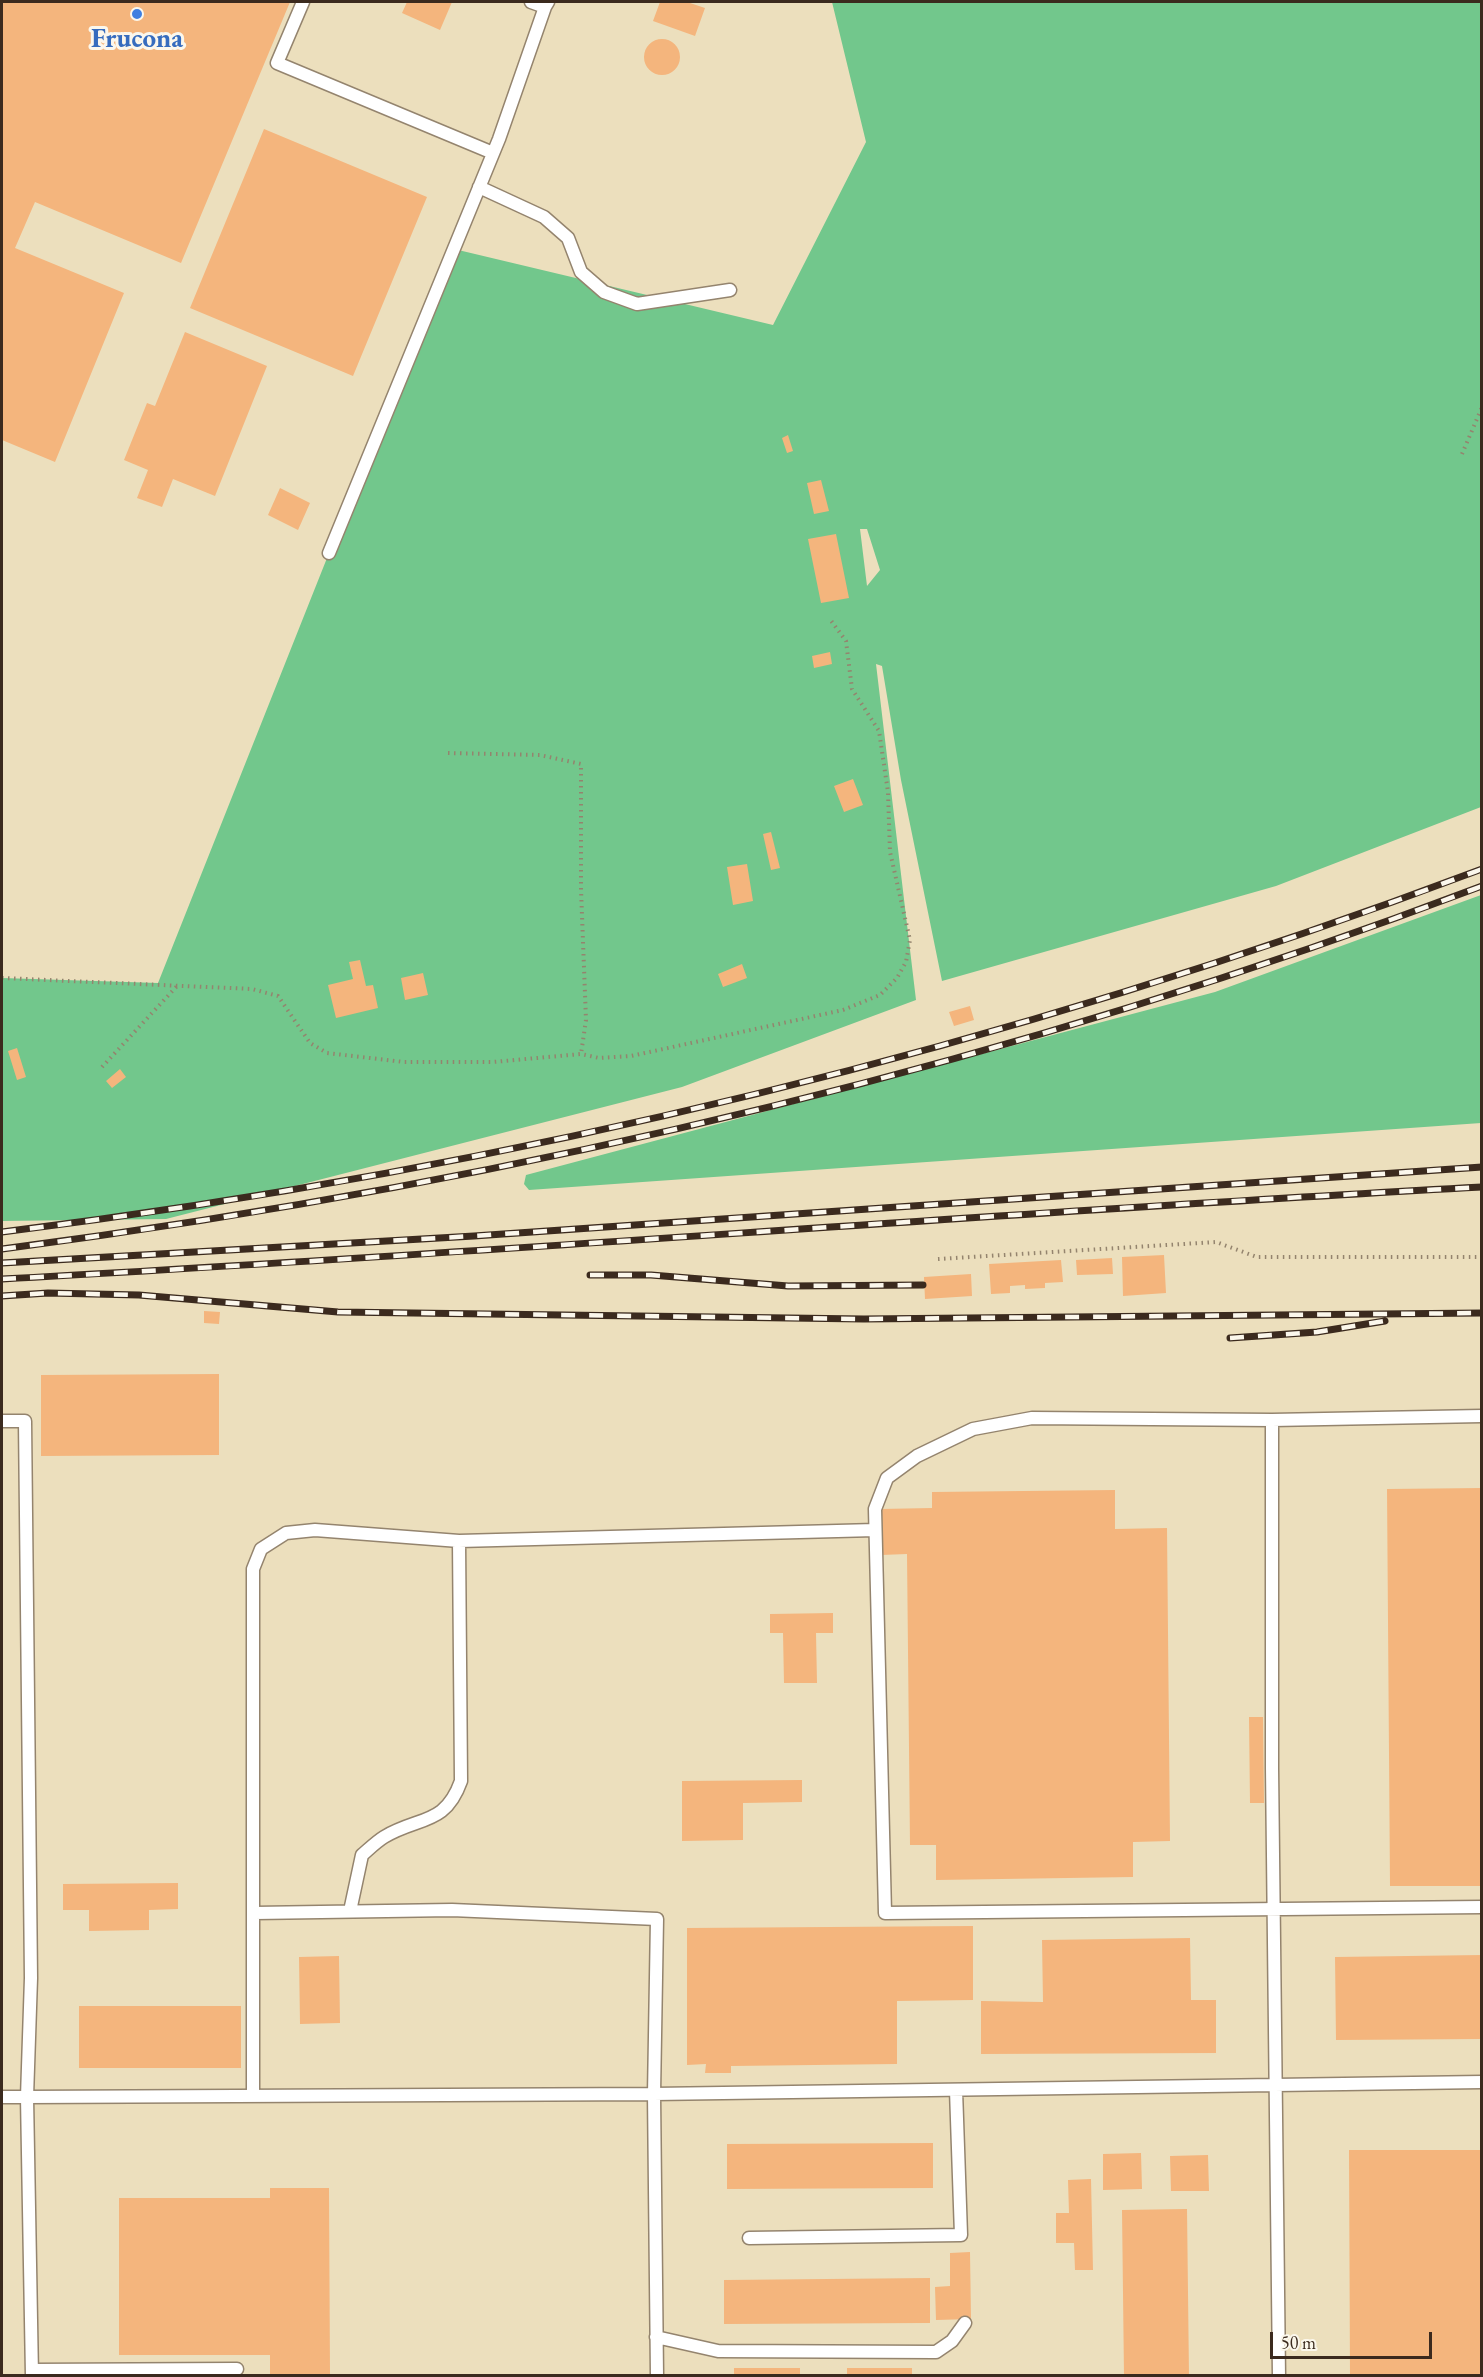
<!DOCTYPE html>
<style>
body{margin:0}
#map{position:relative;width:1483px;height:2377px;overflow:hidden;background:#ecdfbd;font-family:"EB Garamond",serif}
canvas{display:block}
.frame{position:absolute;inset:0;border:3px solid #3b2a1e;pointer-events:none}
.scale{position:absolute;left:1270px;top:2332px;width:162px;height:27px;box-sizing:border-box;border:3px solid #3b2a1e;border-top:0;padding-left:8px;font-size:18px;line-height:21px;white-space:nowrap;color:#3b2a1e;-webkit-text-stroke:4px #fbf7ec;paint-order:stroke}
</style>
<div id="map">
<canvas width="1483" height="2377"></canvas>
<div class="frame"></div>
<div class="scale">50 m</div>
</div>
<script>
const ctx = document.querySelector('canvas').getContext('2d');
ctx.lineJoin = 'round';
function paint(path, color) { ctx.fillStyle = color; ctx.fill(path, 'evenodd'); }
function trace(path, color, width, dash) { ctx.strokeStyle = color; ctx.lineWidth = width; ctx.lineCap = dash ? 'butt' : 'round'; ctx.setLineDash(dash || []); ctx.stroke(path); }
function write(font, color, halo, rows, align = 'center') {
  ctx.font = font + ' "EB Garamond",serif'; ctx.lineWidth = 6; ctx.setLineDash([]); ctx.textBaseline = 'middle'; ctx.strokeStyle = halo; ctx.fillStyle = color; for (const [text, x, y, turn = 0] of rows) {
    ctx.save(); ctx.translate(x, y); ctx.rotate((+turn || 0) * Math.PI / 180); ctx.textAlign = isNaN(turn) ? turn : align; if (halo) ctx.strokeText(text, 0, 0); ctx.fillText(text, 0, 0); ctx.restore();
  }
}
const green = new Path2D(`
 M 832,2 L 1481,2 L 1481,807 L 1276,886 L 942,981 L 901,780 L 882,666 L 876,664 L 916,1000 L 682,1087 L 166,1219 L 2,1221 L 2,978 L 158,983 L 329,553 L 454,249 L 773,325 L 866,142 ZM 860,529 L 867,529 L 880,570 L 867,586 Z
 M 1481,895 L 1481,1123 L 529,1190 L 524,1184 L 526,1175 L 1215,992 Z`);
const building = new Path2D(`
 M 2,2 L 290,2 L 181,263 L 35,202 L 15,248 L 124,293 L 55,462 L 2,440 Z
 M 407,2 L 452,2 L 440,30 L 402,13 Z
 M 660,2 L 687,2 L 705,8 L 695,36 L 653,21 Z
 M644 57a18 18 0 1 1 36 0a18 18 0 1 1-36 0Z
 M 264,129 L 427,197 L 353,376 L 190,308 Z
 M 185,332 L 267,366 L 215,496 L 173,479 L 162,507 L 137,498 L 148,470 L 124,460 L 147,403 L 155,406 Z
 M 788,435 L 793,451 L 787,453 L 782,438 Z
 M 821,480 L 829,511 L 814,514 L 807,483 Z
 M 280,488 L 310,503 L 298,530 L 268,515 Z
 M 836,534 L 849,598 L 821,603 L 808,539 Z
 M 830,652 L 832,664 L 814,668 L 812,656 Z
 M 853,779 L 863,805 L 844,812 L 834,786 Z
 M 771,832 L 780,868 L 771,870 L 763,834 Z
 M 747,864 L 753,901 L 733,905 L 727,867 Z
 M 360,960 L 366,986 L 373,985 L 378,1008 L 336,1018 L 328,985 L 353,979 L 349,962 Z
 M 742,964 L 747,978 L 723,987 L 718,974 Z
 M 423,973 L 428,995 L 405,1000 L 401,978 Z
 M 970,1006 L 974,1020 L 954,1026 L 949,1012 Z
 M 17,1048 L 26,1077 L 17,1080 L 8,1051 Z
 M 120,1069 L 126,1077 L 112,1088 L 106,1081 Z
 M 1164,1255 L 1166,1293 L 1123,1296 L 1122,1257 Z
 M 1112,1258 L 1113,1274 L 1077,1275 L 1076,1260 Z
 M 1061,1260 L 1063,1282 L 1045,1283 L 1045,1288 L 1025,1289 L 1025,1285 L 1010,1286 L 1010,1293 L 991,1294 L 989,1264 Z
 M 971,1274 L 972,1296 L 925,1299 L 924,1277 Z
 M 204,1311 L 220,1312 L 219,1324 L 204,1323 Z
 M 219,1374 L 219,1455 L 41,1456 L 41,1375 Z
 M 1482,1488 L 1482,1886 L 1390,1886 L 1387,1489 Z
 M 1115,1490 L 1115,1529 L 1167,1528 L 1170,1841 L 1133,1842 L 1133,1877 L 936,1880 L 936,1845 L 910,1845 L 907,1554 L 881,1555 L 880,1509 L 932,1508 L 932,1492 Z
 M 833,1613 L 833,1633 L 816,1633 L 817,1683 L 784,1683 L 783,1633 L 770,1633 L 770,1614 Z
 M 1249,1717 L 1263,1717 L 1264,1803 L 1250,1803 Z
 M 802,1780 L 802,1802 L 743,1803 L 743,1840 L 682,1841 L 682,1781 Z
 M 178,1883 L 178,1909 L 149,1910 L 149,1930 L 89,1931 L 89,1910 L 63,1910 L 63,1884 Z
 M 973,1926 L 973,2000 L 897,2001 L 897,2064 L 731,2066 L 731,2073 L 705,2073 L 706,2064 L 687,2065 L 687,1928 Z
 M 1190,1938 L 1191,2000 L 1216,2000 L 1216,2053 L 981,2054 L 981,2001 L 1043,2002 L 1042,1940 Z
 M 1482,1955 L 1482,2039 L 1336,2040 L 1335,1957 Z
 M 339,1956 L 340,2023 L 300,2024 L 299,1957 Z
 M 79,2006 L 241,2006 L 241,2068 L 79,2068 Z
 M 933,2143 L 933,2188 L 727,2189 L 727,2144 Z
 M 1349,2150 L 1482,2150 L 1482,2376 L 1350,2376 Z
 M 1141,2153 L 1142,2189 L 1103,2190 L 1103,2154 Z
 M 1208,2155 L 1209,2191 L 1171,2191 L 1170,2156 Z
 M 1091,2179 L 1093,2270 L 1075,2270 L 1074,2243 L 1056,2243 L 1056,2213 L 1069,2213 L 1068,2180 Z
 M 270,2188 L 329,2188 L 330,2376 L 270,2376 L 270,2355 L 119,2355 L 119,2198 L 270,2198 Z
 M 1187,2209 L 1189,2376 L 1124,2376 L 1122,2210 Z
 M 970,2252 L 971,2319 L 936,2320 L 935,2287 L 950,2286 L 950,2253 Z
 M 930,2278 L 930,2323 L 724,2324 L 724,2280 Z
 M 734,2368 L 800,2368 L 800,2376 L 734,2376 Z
 M 847,2368 L 912,2368 L 912,2376 L 847,2376 Z`);
const path = new Path2D(`
 M 1462,454 L 1482,407
 M 448,753 L 540,755 L 581,764 L 581,889 L 586,1020 L 581,1054
 M 2,978 L 252,989 L 278,996 L 310,1043 L 327,1053 L 404,1062 L 493,1062 L 581,1054 L 599,1058 L 631,1056 L 843,1010 L 880,995 L 897,978 L 906,962 L 910,940 L 890,852 L 888,792 L 879,731 L 852,689 L 846,641 L 829,618
 M 102,1067 L 178,985
 M 938,1259 L 1216,1242 L 1257,1257 L 1482,1257`);
const service = new Path2D(`
 M 303,2 L 277,63 L 493,153
 M 531,2 L 545,7 L 548,2
 M 479,187 L 544,217 L 568,238 L 581,272 L 604,292 L 637,304 L 730,290
 M 329,553 L 499,139 L 545,7
 M 1482,1416 L 1272,1420 L 1032,1418 L 973,1429 L 917,1456 L 887,1478 L 875,1509 L 885,1913 L 1482,1907
 M 1272,1420 L 1272,1768 L 1279,2376
 M 2,1421 L 25,1421 L 31,1978 L 27,2097 L 2,2097
 M 350,1911 L 362,1855 C 369,1849 376,1842 384,1837 C 419,1816 445,1826 461,1781 L 459,1541
 M 255,1913 L 452,1910 L 657,1919 L 654,2094 L 657,2376
 M 253,2094 L 253,1569 L 261,1549 L 286,1533 L 315,1530 L 459,1541 L 875,1530
 M 749,2238 L 961,2235 L 956,2090
 M 656,2337 L 718,2351 L 936,2352 L 952,2341 L 965,2323
 M 32,2370 L 237,2369
 M 32,2376 L 27,2097 L 654,2094 L 1482,2082`);
const rail = new Path2D(`
 M 2,1232 C 506,1170 1005,1049 1482,869
 M 2,1249 C 505,1184 1006,1067 1482,886
 M 2,1263 L 474,1236 L 1482,1167
 M 590,1275 L 651,1275 L 788,1286 L 923,1285
 M 2,1279 C 495,1253 988,1213 1482,1187
 M 2,1296 L 48,1293 L 139,1295 L 338,1312 L 864,1319 L 1482,1313
 M 1230,1338 L 1317,1332 L 1385,1321`);
const markers = [
 [137,14,6,"#3f7fe0"]
];
const shopNames = [
 ["Frucona",137,40]
];
paint(green, '#72c78c');
paint(building, '#f4b57d');
trace(service, '#94846e', 15);
trace(path, '#94846e', 4, [1.5, 4.5]);
trace(service, '#fff', 12);
trace(rail, '#3b2a1e', 7);
trace(rail, '#fbf7ec', 4.5, [14]);
for (const [x, y, r, color] of markers) { const dot = new Path2D(); dot.arc(x, y, r, 0, 2 * Math.PI); ctx.fillStyle = color; ctx.fill(dot); trace(dot, '#fbf7ec', 2); }
write('bold 27px', '#366cbe', '#fbf7ec', shopNames);
</script>
